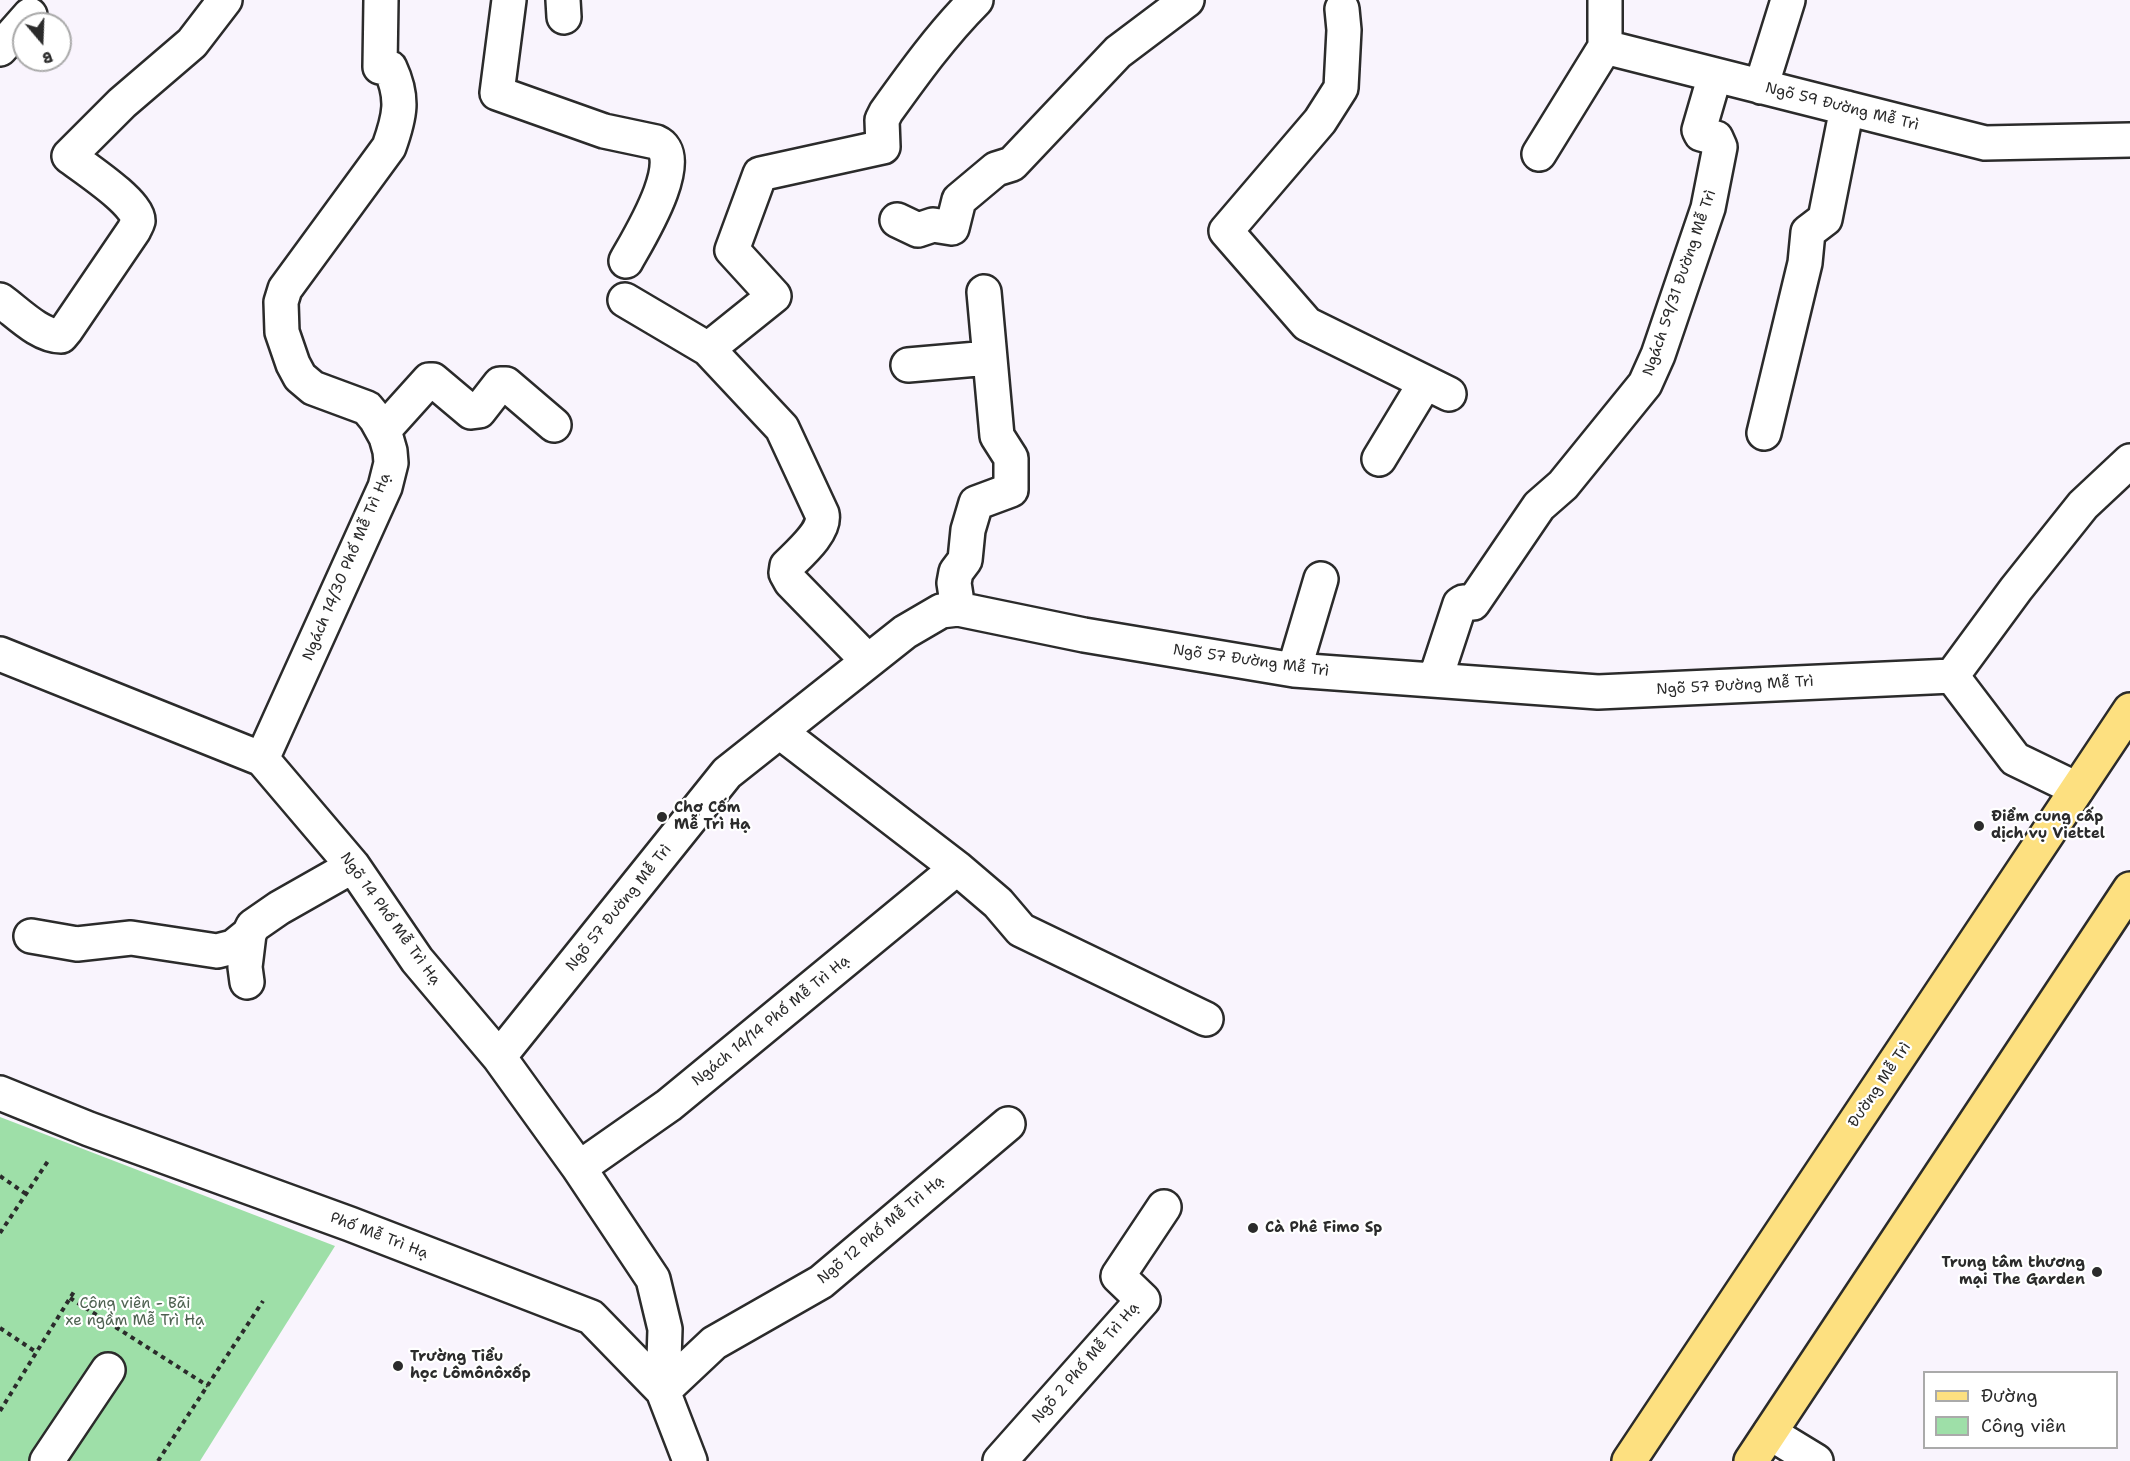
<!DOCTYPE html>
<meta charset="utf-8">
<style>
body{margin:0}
#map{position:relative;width:2130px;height:1461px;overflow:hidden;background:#f9f4fd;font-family:"Shantell Sans",sans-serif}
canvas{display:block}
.legend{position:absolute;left:1923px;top:1371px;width:195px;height:78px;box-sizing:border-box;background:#fff;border:2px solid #aaa;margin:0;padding:8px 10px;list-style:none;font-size:18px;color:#2b2b2b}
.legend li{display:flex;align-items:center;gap:12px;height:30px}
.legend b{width:30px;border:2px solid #aaa}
.north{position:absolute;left:12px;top:12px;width:60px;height:60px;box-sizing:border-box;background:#fff;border:2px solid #aaa;border-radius:50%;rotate:161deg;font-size:16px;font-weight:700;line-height:24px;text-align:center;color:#2b2b2b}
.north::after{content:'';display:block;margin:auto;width:21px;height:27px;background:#2b2b2b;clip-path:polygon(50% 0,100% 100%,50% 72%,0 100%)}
</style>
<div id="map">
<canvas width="2130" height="1461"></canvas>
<ul class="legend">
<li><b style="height:8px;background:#fde080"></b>Đường</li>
<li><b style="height:16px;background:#9edfa8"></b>Công viên</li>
</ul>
<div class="north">B</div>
</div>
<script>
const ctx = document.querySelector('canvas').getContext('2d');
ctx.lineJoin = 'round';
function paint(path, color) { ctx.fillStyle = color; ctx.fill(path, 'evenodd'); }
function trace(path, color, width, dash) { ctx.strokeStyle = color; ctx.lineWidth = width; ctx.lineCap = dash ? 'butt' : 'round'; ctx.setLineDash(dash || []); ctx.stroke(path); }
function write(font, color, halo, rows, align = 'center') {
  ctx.font = font + ' "Shantell Sans",sans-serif'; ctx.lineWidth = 4.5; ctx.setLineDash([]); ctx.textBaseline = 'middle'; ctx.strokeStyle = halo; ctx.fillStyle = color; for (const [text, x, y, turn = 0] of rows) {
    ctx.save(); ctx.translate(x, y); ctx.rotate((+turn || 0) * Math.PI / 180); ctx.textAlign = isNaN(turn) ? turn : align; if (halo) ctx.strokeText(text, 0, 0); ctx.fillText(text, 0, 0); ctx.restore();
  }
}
const green = new Path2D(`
 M 0,1117 L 335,1246 L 200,1461 L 0,1461 Z`);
const path = new Path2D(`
 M 0,1176 L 26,1194
 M 0,1233 L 48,1161
 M 70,1298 L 208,1386
 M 0,1328 L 36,1352
 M 0,1411 L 75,1290
 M 158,1461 L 263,1301`);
const minor = new Path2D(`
 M 509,0 L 497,93 L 604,131 L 656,142 C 690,157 637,241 626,261
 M 563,0 L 564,17
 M 1342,9 L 1344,30 L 1341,88 L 1320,121 L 1226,231 L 1307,324 L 1449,394
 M 1605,47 L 1985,143 L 2130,140
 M 1605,47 L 1605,0
 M 0,49 L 30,15
 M 1761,87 L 1788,0
 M 1539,154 L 1605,47
 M 897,220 L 918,230 L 933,225 L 952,228 L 959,200 L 996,169 L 1012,164 L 1118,52 L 1187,0
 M 0,300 C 17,312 39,336 61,336 L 66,330 L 134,230 C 135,227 137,225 138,221 C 139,203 83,167 69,156 L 122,103 L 192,43 L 225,0
 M 625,300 L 708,349
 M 908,365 L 989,358
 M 383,431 L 429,380 L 433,380 L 471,412 L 479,411 L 500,384 L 506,384 L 554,425
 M 1764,433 L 1805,263 L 1808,232 L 1825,219 L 1847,108
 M 1379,459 L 1425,383
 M 958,609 L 954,583 L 956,572 L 965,560 L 968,530 L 976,503 L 1011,490 L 1011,458 L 997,436 L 984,292
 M 0,654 L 262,759 L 353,866 L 417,960 L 499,1057 L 579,1168 L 653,1279 L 665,1329 L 663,1391
 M 868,661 L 791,582 L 786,573 L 787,566 C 799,554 826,531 822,514 L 782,428 L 708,349 L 774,296 L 732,250 L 760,174 L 883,147 L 882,120 L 886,112 C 914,73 942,34 976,0
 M 1294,670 L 1321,579
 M 1952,676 L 2016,589 L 2083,505 L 2130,461
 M 1952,676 L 2015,759 L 2077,789
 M 1435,680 L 1460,604 L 1463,602 L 1473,603 L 1539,506 L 1563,485 L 1645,384 L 1658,355 L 1708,208 L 1720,147 L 1716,138 L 1701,134 L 1699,130 L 1715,75
 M 780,732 L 957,868 L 998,903 L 1021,930 L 1206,1019
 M 262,759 L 385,487 L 391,463 L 390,451 L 386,437 L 376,419 L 367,408 L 313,388 L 300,377 L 293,364 L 282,332 L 281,302 L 285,289 L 389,147 C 400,116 404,98 390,68 L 380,67 L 381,0
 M 31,936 L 77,944 L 131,938 L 217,951 L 233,947 L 249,934 L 253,926 L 279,908 L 353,866
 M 247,982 L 245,967 L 249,934
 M 499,1057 L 727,773 L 905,632 L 941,611 L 958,609 L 1084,635 L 1294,670 L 1598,692 L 1952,676
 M 0,1093 L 89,1129 L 350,1224 L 591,1317 L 663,1391 L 690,1461
 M 579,1168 L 669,1105 L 957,868
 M 663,1391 L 714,1343 L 821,1282 L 1008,1124
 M 1770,1433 L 1816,1461
 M 47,1461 L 108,1370
 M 1000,1461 L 1143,1300 L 1118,1276 L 1164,1207`);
const major = new Path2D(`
 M 1629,1461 L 2130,710
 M 1751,1461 L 2130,889`);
const markers = [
 [662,817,6,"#2b2b2b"],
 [1979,826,6,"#2b2b2b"],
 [1253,1228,6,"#2b2b2b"],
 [2097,1272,6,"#2b2b2b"],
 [398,1366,6,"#2b2b2b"]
];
const streetNames = [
 ["Ngõ 59 Đường Mễ Trì",1842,107,14],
 ["Ngách 59/31 Đường Mễ Trì",1680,283,-71],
 ["Ngách 14/30 Phố Mễ Trì Hạ",347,567,-67],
 ["Ngõ 57 Đường Mễ Trì",1251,661,8],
 ["Ngõ 57 Đường Mễ Trì",1735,686,-3],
 ["Ngõ 57 Đường Mễ Trì",619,908,-51],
 ["Ngõ 14 Phố Mễ Trì Hạ",390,919,54],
 ["Ngách 14/14 Phố Mễ Trì Hạ",771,1021,-39],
 ["Đường Mễ Trì",1880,1085,-56],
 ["Ngõ 12 Phố Mễ Trì Hạ",881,1230,-40],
 ["Phố Mễ Trì Hạ",379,1236,21],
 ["Ngõ 2 Phố Mễ Trì Hạ",1086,1363,-49]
];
const poiNames = [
 ["Chợ Cốm",674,808],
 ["Mễ Trì Hạ",674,825],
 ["Điểm cung cấp",1991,817],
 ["dịch vụ Viettel",1991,834],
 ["Cà Phê Fimo Sp",1265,1228],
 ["Trung tâm thương",2085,1263,"right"],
 ["mại The Garden",2085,1280,"right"],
 ["Trường Tiểu",410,1357],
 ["học Lômônôxốp",410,1374]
];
const parkNames = [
 ["Công viên - Bãi",135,1304],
 ["xe ngầm Mễ Trì Hạ",135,1321]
];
paint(green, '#9edfa8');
trace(minor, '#2b2b2b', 38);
trace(major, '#2b2b2b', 38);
trace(path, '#2b2b2b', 4, [4.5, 4.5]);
trace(minor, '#fff', 33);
trace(major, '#fde080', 33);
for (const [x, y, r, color] of markers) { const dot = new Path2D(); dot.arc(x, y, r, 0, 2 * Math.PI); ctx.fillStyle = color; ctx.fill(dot); trace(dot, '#fff', 2); }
write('15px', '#2b2b2b', '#fff', streetNames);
write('bold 15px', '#2b2b2b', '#fff', poiNames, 'left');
write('15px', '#4e6150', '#fff', parkNames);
</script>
